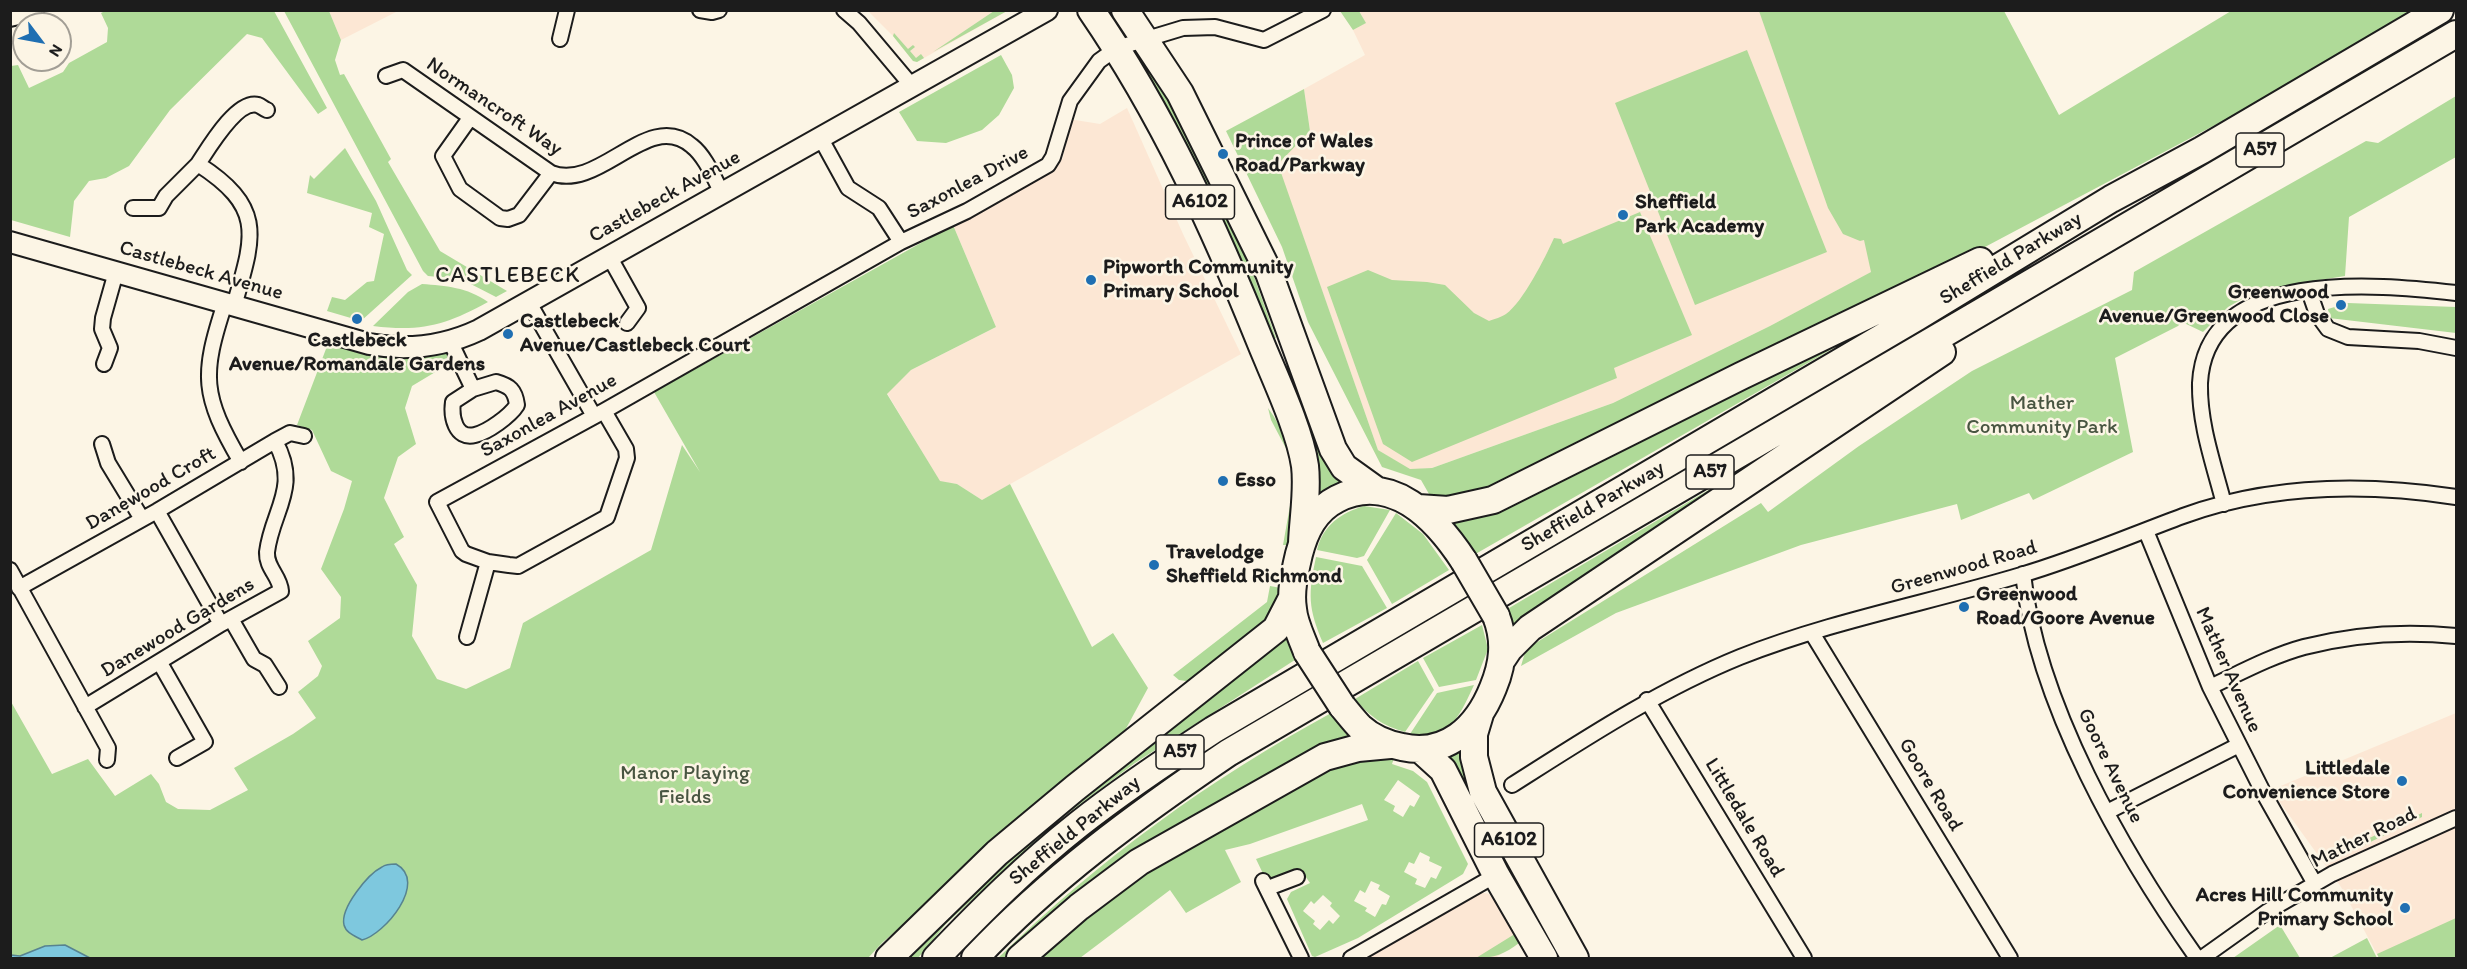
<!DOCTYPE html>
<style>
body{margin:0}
#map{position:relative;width:2467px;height:969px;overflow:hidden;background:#fcf5e5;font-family:Itim,sans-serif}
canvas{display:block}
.frame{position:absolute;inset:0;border:12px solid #1c1c1c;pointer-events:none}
.north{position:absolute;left:12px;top:12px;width:60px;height:60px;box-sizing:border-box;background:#fcf5e5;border:2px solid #a29e95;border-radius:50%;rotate:122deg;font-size:16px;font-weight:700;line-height:24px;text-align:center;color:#1c1c1c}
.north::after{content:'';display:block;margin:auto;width:21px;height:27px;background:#1f6fb2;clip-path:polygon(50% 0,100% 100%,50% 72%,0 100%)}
</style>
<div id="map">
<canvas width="2467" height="969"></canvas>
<div class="frame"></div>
<div class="north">N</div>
</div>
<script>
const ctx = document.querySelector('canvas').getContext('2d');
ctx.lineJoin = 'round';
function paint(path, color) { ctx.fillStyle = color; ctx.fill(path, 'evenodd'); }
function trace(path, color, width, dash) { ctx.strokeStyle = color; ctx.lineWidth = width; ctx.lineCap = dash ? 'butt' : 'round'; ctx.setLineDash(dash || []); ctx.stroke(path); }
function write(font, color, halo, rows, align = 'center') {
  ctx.font = font + ' Itim,sans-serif'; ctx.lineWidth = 5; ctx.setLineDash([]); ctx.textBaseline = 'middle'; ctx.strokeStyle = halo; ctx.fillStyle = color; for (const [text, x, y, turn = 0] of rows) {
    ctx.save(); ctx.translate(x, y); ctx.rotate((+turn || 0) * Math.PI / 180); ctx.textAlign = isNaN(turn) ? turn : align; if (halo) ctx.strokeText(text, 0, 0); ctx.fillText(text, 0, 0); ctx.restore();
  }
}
const built = new Path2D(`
 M 1359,10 L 2004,11 L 1883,266 L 1770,326 L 1613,403 L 1432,468 L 1410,470 L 1378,450 L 1277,163 L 1310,131 L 1304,89 L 1365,55 L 1353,30 L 1365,23 Z
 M 329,11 L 398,11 L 341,40 Z
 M 868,11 L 1007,11 L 917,62 L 913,61 L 893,36 Z
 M 1127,108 L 1183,234 L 1241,354 L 982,500 L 957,484 L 940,482 L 887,393 L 911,370 L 996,327 L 953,225 L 1051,169 L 1063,158 L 1069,119 L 1100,124 Z
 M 2456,713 L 2456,958 L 2379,958 L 2341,887 L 2271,790 Z
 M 1479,892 L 1489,894 L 1518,932 L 1519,943 L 1495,958 L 1361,958 Z`);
const green = new Path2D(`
 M 105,11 L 274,11 L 327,108 L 318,114 L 262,38 L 247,34 L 170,110 L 129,166 L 106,178 L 89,181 L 74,201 L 70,237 L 11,220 L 11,66 L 18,65 L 29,88 L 63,72 L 69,63 L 107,42 L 108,28 L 101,13 Z
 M 284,11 L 329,11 L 341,40 L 335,60 L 340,75 L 344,74 L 391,159 L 388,162 L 440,251 L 507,291 L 496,297 L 461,279 L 428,276 L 423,271 Z
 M 994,11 L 1007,11 L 933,52 Z
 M 1340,11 L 1359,11 L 1366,23 L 1353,30 Z
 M 1759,11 L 2004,11 L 2059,115 L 2231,11 L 2413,11 L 2249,107 L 1917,283 L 1487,496 L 1436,499 L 1429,494 L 1421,480 L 1382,467 L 1308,322 L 1282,247 L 1226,131 L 1304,89 L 1310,131 L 1278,164 L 1378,450 L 1410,469 L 1432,468 L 1613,403 L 1770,326 L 1871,272 L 1864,240 L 1860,241 L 1843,234 L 1828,208 Z
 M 894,33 L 908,49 L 913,45 L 915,47 L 910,51 L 916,58 L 921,54 L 924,58 L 917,62 L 913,61 L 893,36 Z
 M 1144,50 L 1242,243 L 1276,338 L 1271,340 L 1132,59 Z
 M 1747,50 L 1827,252 L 1695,305 L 1615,103 Z
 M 1001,55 L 1012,75 L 1014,88 L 999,115 L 982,130 L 946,143 L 917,141 L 899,112 Z
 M 2456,96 L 2456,157 L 2349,217 L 2345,276 L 2258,290 L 2228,307 L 2203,332 L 2182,322 L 2178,326 L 2115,358 L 2133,452 L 2033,500 L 2029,493 L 1961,520 L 1957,504 L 1801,545 L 1616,613 L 1521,666 L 1526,649 L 1761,503 L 1768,512 L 1859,446 L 1972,371 L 2132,290 L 2134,272 L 2366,141 L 2378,143 Z
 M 345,148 L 376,201 L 407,270 L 412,275 L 361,321 L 327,311 L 332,297 L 345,300 L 367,282 L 374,281 L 384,234 L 369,227 L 372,213 L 307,193 L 310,175 L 314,179 Z
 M 1640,212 L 1692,335 L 1614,368 L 1617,378 L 1412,462 L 1383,444 L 1327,287 L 1368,270 L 1392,280 L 1427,282 L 1445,285 L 1474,313 L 1489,321 C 1494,319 1502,317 1506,314 C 1523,302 1545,258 1554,238 L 1561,239 L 1563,244 Z
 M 953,225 L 996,327 L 911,370 L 887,394 L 940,481 L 957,484 L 982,500 L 1010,484 L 1092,647 L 1113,633 L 1148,688 L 1122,736 L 883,942 L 868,958 L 90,958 L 45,946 L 20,956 L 11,955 L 10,700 L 52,774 L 88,759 L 115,796 L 151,774 L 159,784 L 166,802 L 178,809 L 210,810 L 248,790 L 234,768 L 293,734 L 316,718 L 298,692 L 318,676 L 322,666 L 308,641 L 340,618 L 341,597 L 321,569 L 344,509 L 352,481 L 331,471 L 312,430 L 297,425 L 329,341 L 451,347 L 457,359 L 412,386 L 405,408 L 416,444 L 398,457 L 384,498 L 404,537 L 394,544 L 417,585 L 412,636 L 437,679 L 466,689 L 510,668 L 523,623 L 651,550 L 682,445 L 700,472 L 654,392 Z
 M 422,284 C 446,286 467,287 488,302 C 446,325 422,332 373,326 L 408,292 Z
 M 2348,303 L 2456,307 L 2456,333 L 2329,318 L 2328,309 Z
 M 1856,332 L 1860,333 L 1472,556 L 1440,520 L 1516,501 L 1587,468 Z
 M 1289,366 L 1327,467 L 1344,489 L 1317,505 L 1281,369 Z
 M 1268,408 C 1299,449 1296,498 1288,545 L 1283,545 L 1291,500 L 1292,471 L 1290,456 L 1271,420 Z
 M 1815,427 L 1508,636 L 1504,611 Z
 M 1364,506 L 1390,510 L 1364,556 L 1357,558 L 1317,550 C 1323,525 1341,513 1364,506 Z
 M 1396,513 L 1423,534 L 1449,570 L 1392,604 L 1367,560 Z
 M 1316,557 L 1362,566 L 1387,608 L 1323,643 C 1308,608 1308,594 1316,557 Z
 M 1270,586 L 1281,588 L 1277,612 L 1193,682 L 1179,680 L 1173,675 L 1267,602 Z
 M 1292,625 L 1301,656 L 1135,763 L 1055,823 L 946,924 L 918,958 L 902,958 L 993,870 Z
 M 1482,625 L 1488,649 L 1476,680 L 1439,687 L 1423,658 Z
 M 1418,661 L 1434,690 L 1405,732 C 1383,726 1369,716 1355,699 Z
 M 1474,685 C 1460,715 1450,741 1410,734 L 1437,693 Z
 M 1333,712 L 1362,736 L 1336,740 L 1246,791 L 1011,958 L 998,958 C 1100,859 1208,780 1333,712 Z
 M 1462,744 L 1474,802 L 1473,804 L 1445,753 Z
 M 1367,751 L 1394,758 L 1392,764 L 1413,771 L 1427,782 L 1468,864 L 1463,874 L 1358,938 L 1315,957 L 1312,956 L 1287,899 L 1291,892 L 1310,883 L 1301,870 L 1268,884 L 1256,859 L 1368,820 L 1362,804 L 1250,844 L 1225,850 L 1241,882 L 1186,913 L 1170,890 L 1080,958 L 1034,958 L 1158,859 L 1249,805 ZM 1398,780 L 1420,796 L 1414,807 L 1410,805 L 1403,817 L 1393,811 L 1395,806 L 1384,800 ZM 1420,852 L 1430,857 L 1429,861 L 1442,867 L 1436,879 L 1431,877 L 1425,888 L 1415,884 L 1417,879 L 1404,872 L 1409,862 L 1414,864 ZM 1371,881 L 1380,885 L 1378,889 L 1390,896 L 1386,905 L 1382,904 L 1375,917 L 1365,911 L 1367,908 L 1354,901 L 1360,890 L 1365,893 ZM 1323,895 L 1332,903 L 1330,906 L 1340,916 L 1333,924 L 1329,920 L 1320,930 L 1313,924 L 1315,921 L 1303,911 L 1311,901 L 1314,904 Z
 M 2422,813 L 2422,817 L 2360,847 L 2359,843 Z
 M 1498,841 L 1564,958 L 1554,958 L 1493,844 Z
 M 2456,918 L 2456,958 L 2379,958 L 2377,954 Z
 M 2280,925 L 2300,958 L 2233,958 Z
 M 1518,932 L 1519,943 C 1505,954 1494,958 1476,958 Z
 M 2367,938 L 2377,958 L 2330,958 Z`);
const water = new Path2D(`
 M 396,864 C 429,882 384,935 362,940 C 355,936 346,933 344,925 C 340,908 368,874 382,867 C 386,864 391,864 396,864 Z
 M 65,945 L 90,958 L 11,958 L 11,955 L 20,956 L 45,946 Z`);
const street = new Path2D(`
 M 33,10 L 32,14 L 45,24
 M 700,10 L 712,12 L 719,10
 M 844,10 L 859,23 L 912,86
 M 10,19 L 32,14
 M 560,39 L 567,10
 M 386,76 L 403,70 L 551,173 C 600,192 648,108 692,146 C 705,156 714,178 722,193
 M 470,118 L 443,156 L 460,189 L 500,218 L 508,219 L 519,215 L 551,173
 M 820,137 L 848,188 L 879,208 L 901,242 L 967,211 L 1048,165 L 1053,157 L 1070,101 L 1099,61 L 1117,48 L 1183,28 L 1215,27 L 1264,40 L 1323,10
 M 133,208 L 159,208 L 166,196 L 198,164
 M 609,256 L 638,308 L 627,323
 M 2309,291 L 2317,314 L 2328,329 L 2348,337 L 2419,341 L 2456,348
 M 528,301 L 594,416
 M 225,303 C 201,376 202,395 241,462
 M 234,306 C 254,236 266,208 198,164 C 208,149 237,99 258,105 C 261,106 264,109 267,110
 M 450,341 L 473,389
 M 104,364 L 110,348 L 102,329 L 103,318 L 116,272
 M 496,382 C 510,386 515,390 517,405 C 510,416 488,432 475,435 C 455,440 451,416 453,402 L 473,389 Z
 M 604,411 L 626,449 L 627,458 L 607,517 L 518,566 L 509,565 L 488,562 L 466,554 L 462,551 L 437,502 L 604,411 L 901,242
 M 102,444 L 108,463 L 142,519
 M 2224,504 C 2214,465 2199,424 2200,383 C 2206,267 2376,284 2456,293
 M 157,511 L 221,624
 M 2146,531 L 2210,687 L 2263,792 L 2315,884
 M 10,570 L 108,748 L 107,760
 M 2023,574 C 2037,704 2123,853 2197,958
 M 19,588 L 157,511 L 275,441 L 290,433 L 304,436
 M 231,619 L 254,659 L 265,665 L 279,687
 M 1812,633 L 2010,958
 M 467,637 L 488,562
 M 160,663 L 205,742 L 177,758
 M 2210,687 C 2240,673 2271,656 2304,647 C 2354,634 2406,631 2456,636
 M 1647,700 L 1804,958
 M 85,707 L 221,624 L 281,591 C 280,576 266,568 267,552 C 272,510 301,488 275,441
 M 1512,785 C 1586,738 1659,690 1740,657 C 1831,621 1928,603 2021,575 C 2076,559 2129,536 2183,516 C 2271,484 2364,483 2456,497
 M 2107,812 L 2239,745
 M 1263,881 L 1301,958
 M 1268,888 L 1297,877
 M 1351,958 L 1496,875
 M 2202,958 L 2268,911 L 2332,874 L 2456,818`);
const secondary = new Path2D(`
 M 10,242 L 369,344 C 408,351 443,347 479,330 L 1047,10`);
const highway = new Path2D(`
 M 1091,10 C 1163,115 1215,229 1262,346 C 1276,380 1300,431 1305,466 C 1308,491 1303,518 1302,543
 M 1125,10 L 1180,93 L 1269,273 L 1333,449 L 1344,467 L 1376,490
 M 1418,508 L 1448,510 L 1493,500 L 1741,376 L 1980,261
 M 1307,652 C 1302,638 1294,623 1293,609 C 1290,591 1295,571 1299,554 C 1305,531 1315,510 1337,499 C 1391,471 1436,518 1464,561
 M 1503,658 L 1509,649 L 1530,628 L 1942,352
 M 1342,706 C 1348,713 1354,721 1360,727 C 1372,738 1387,744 1402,747 C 1446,757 1477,728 1493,688 C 1503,664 1506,641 1496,616
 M 1480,714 L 1474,734 L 1474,757 L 1483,792 L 1575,958
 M 1421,750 L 1443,770 L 1496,875 L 1544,958
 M 889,958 L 997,853 L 1075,788 L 1276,629 L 1292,598
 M 936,958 C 981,911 1027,865 1079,824 C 1122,790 1167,760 1213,730 L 1917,317 L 2111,199 L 2202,150 L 2440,10
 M 975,958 C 1050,878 1138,814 1228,753 L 2456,34
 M 1020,958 L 1079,907 L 1139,862 L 1325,757 L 1358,748 L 1390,745`);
const highwayBridge = new Path2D(`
 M 1464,561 L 1496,616
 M 1307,652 L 1342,706`);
const markers = [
 [1223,154,6,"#1f6fb2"],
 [1623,215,6,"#1f6fb2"],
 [1091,280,6,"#1f6fb2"],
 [2341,305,6,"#1f6fb2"],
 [357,319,6,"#1f6fb2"],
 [508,334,6,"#1f6fb2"],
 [1223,481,6,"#1f6fb2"],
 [1154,565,6,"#1f6fb2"],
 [1964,607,6,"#1f6fb2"],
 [2402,781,6,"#1f6fb2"],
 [2405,908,6,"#1f6fb2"]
];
const shields = [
 [2260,150,48],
 [1200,202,69],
 [1710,472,48],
 [1180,752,48],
 [1509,840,69]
];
const shieldNames = [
 ["A57",2260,150],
 ["A6102",1200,202],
 ["A57",1710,472],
 ["A57",1180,752],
 ["A6102",1509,840]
];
const streetNames = [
 ["Normancroft Way",494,107,34],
 ["Saxonlea Drive",968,183,-28],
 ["Castlebeck Avenue",665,197,-29],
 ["Sheffield Parkway",2011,259,-31],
 ["Castlebeck Avenue",201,271,16],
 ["Saxonlea Avenue",549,416,-29],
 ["Danewood Croft",151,489,-30],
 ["Sheffield Parkway",1593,507,-30],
 ["Greenwood Road",1964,568,-16],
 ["Danewood Gardens",178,628,-31],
 ["Mather Avenue",2228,670,66],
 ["Goore Avenue",2110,766,64],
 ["Goore Road",1930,785,59],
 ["Littledale Road",1744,818,59],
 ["Sheffield Parkway",1075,831,-39],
 ["Mather Road",2364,838,-26]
];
const poiNames = [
 ["Prince of Wales",1235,142],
 ["Road/Parkway",1235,166],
 ["Sheffield",1635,203],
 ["Park Academy",1635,227],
 ["Pipworth Community",1103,268],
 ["Primary School",1103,292],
 ["Greenwood",2329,293,"right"],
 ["Avenue/Greenwood Close",2329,317,"right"],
 ["Castlebeck",520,322],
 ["Avenue/Castlebeck Court",520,346],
 ["Castlebeck",357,341,"center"],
 ["Avenue/Romandale Gardens",357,365,"center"],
 ["Esso",1235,481],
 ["Travelodge",1166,553],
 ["Sheffield Richmond",1166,577],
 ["Greenwood",1976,595],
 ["Road/Goore Avenue",1976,619],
 ["Littledale",2390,769,"right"],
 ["Convenience Store",2390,793,"right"],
 ["Acres Hill Community",2393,896,"right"],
 ["Primary School",2393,920,"right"]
];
const parkNames = [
 ["Mather",2042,404],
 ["Community Park",2042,428],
 ["Manor Playing",685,774],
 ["Fields",685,798]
];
const neighbourhoodNames = [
 ["CASTLEBECK",508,276]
];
paint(built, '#fce7d4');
paint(green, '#afda98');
paint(water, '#7ec8de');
trace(water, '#578390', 1.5);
trace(street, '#1c1c1c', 18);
trace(secondary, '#1c1c1c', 24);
trace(highway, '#1c1c1c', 30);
trace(street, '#fcf5e5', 14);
trace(secondary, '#fcf5e5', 20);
trace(highway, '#fcf5e5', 26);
trace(highwayBridge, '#1c1c1c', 30, []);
trace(highwayBridge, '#fcf5e5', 26);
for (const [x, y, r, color] of markers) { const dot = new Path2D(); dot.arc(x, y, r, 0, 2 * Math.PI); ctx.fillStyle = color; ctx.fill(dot); trace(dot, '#fcf5e5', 2); }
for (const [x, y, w] of shields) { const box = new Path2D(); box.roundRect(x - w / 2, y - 17, w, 34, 4.5); ctx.fillStyle = '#fcf5e5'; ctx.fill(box); trace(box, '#1c1c1c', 1.5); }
write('bold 20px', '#1c1c1c', null, shieldNames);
write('21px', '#1c1c1c', '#fcf5e5', streetNames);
write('bold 21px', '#1c1c1c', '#fcf5e5', poiNames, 'left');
write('21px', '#485541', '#fcf5e5', parkNames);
ctx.letterSpacing = '1.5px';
write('22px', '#1c1c1c', '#fcf5e5', neighbourhoodNames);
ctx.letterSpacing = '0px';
</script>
